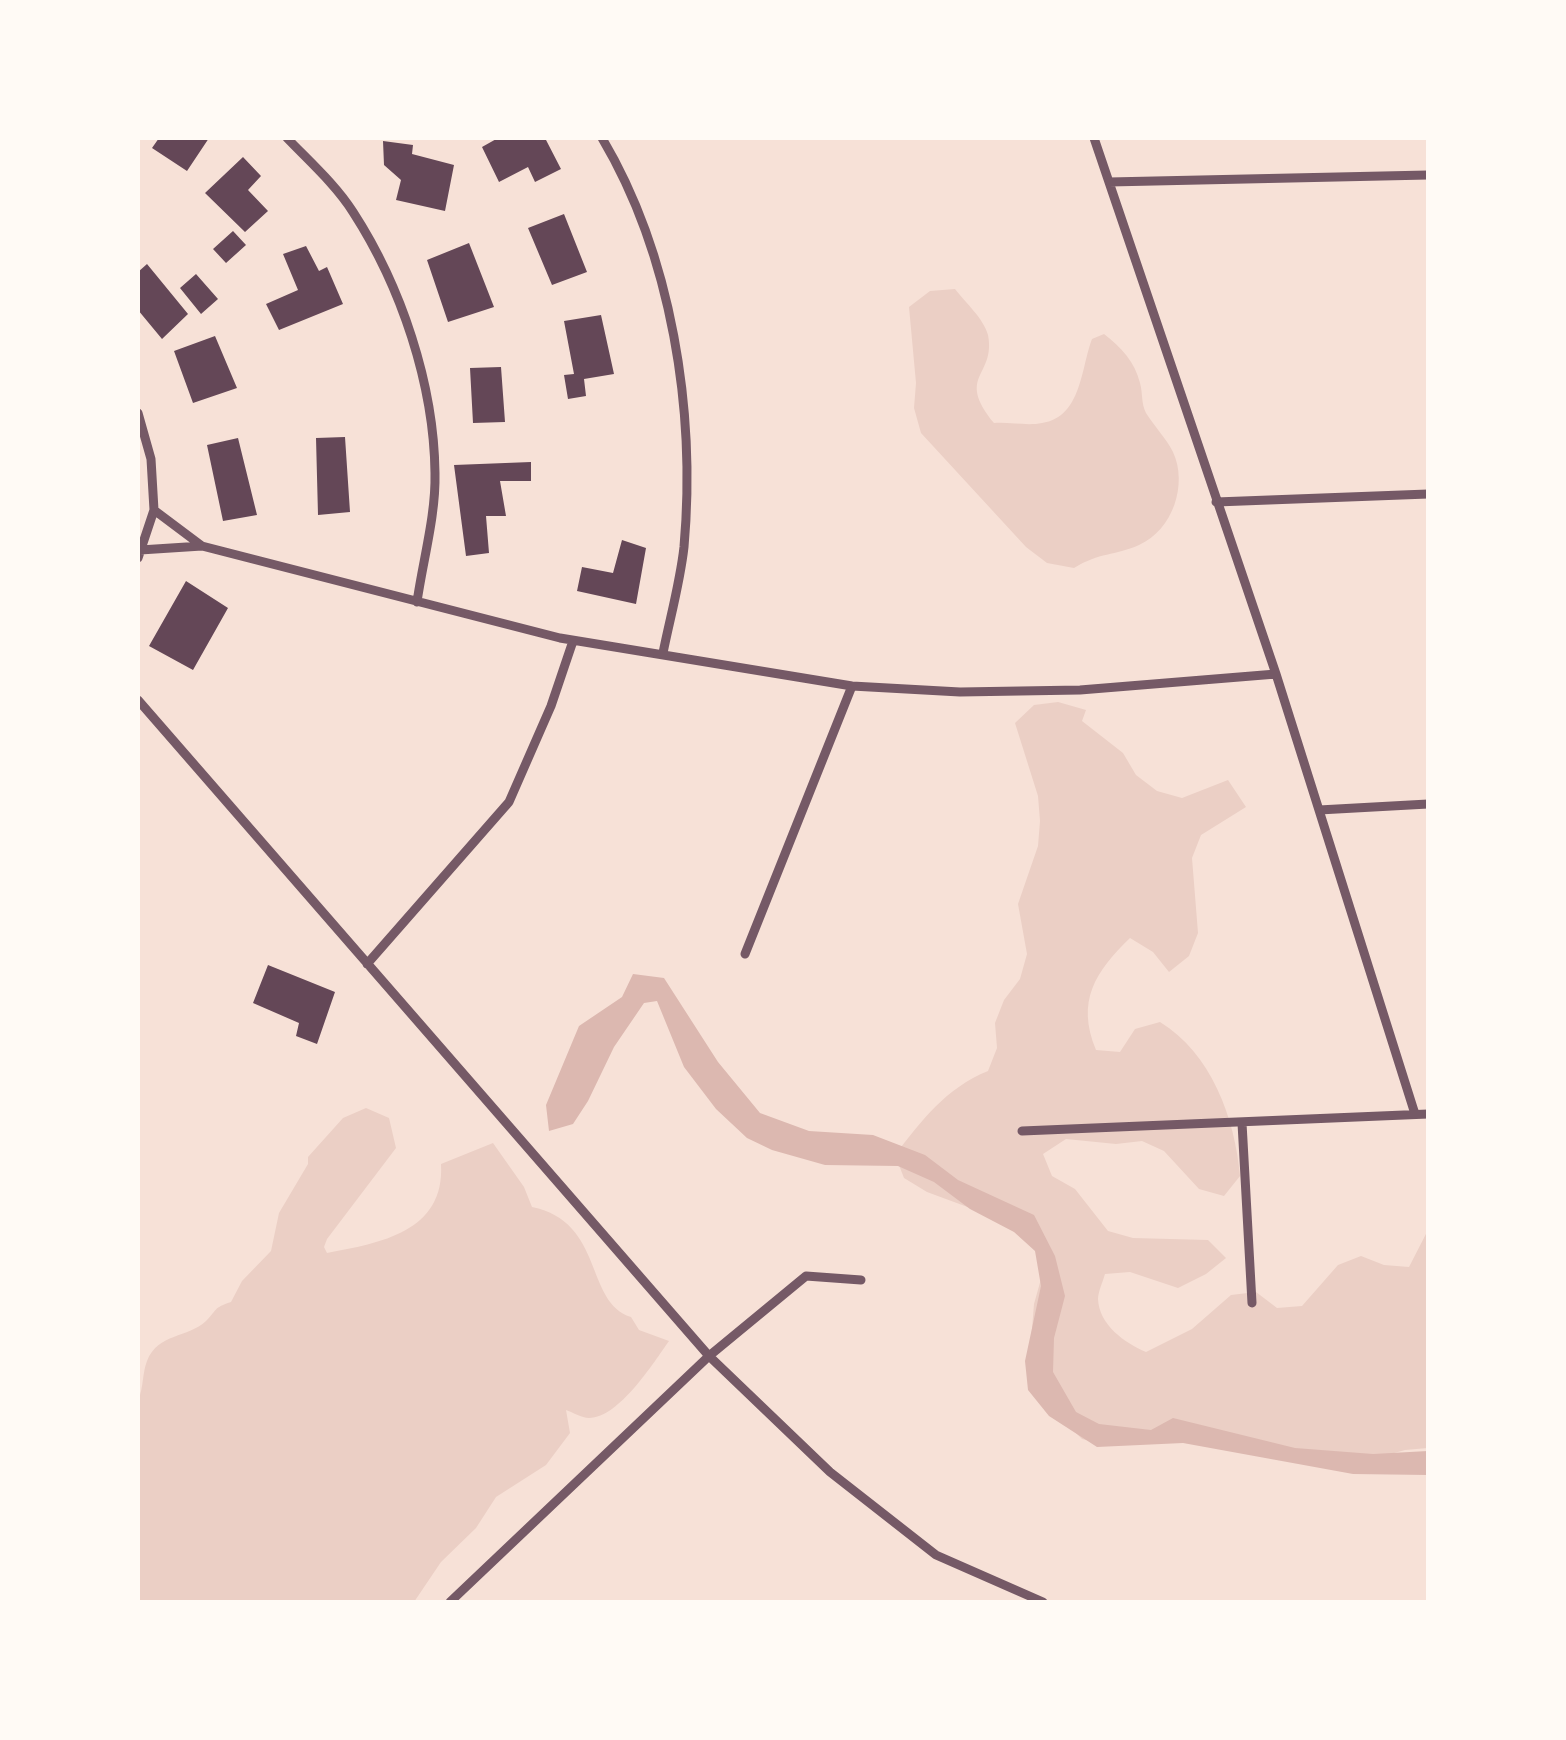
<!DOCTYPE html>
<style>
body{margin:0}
#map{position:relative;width:1566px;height:1740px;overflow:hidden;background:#f7e1d7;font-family:"IBM Plex Sans",sans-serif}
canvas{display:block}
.frame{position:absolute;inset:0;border:140px solid #fffaf5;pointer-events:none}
</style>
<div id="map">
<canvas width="1566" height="1740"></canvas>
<div class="frame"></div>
</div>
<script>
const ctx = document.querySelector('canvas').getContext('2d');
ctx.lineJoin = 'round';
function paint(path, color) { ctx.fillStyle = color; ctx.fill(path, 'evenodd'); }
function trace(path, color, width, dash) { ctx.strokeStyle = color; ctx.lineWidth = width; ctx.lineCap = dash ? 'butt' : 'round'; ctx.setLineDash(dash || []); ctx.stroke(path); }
const green = new Path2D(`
 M 955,289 C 965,302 984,319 988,335 C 996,377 955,375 994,423 C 1010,422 1028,426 1042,423 C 1082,417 1081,367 1092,339 L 1104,334 C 1121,347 1135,362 1140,383 C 1143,394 1141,403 1146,413 C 1154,426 1166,438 1173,452 C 1188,484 1173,530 1139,545 C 1114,556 1100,552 1074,568 L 1047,563 L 1026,547 L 921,433 L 914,408 L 916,383 L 909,307 L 930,291 Z
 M 1058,702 L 1086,710 L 1082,721 L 1123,753 L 1136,775 L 1157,791 L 1182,798 L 1228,780 L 1246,807 L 1201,835 L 1192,858 L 1198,933 L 1189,956 L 1169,972 L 1153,952 L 1130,938 C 1095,972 1076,1001 1096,1050 L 1120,1052 L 1135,1029 L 1160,1022 C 1211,1053 1235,1118 1240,1176 L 1224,1196 L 1199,1189 L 1164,1151 L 1142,1141 L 1116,1144 L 1066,1139 L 1043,1154 L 1052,1176 L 1075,1189 L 1108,1231 L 1133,1238 L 1208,1240 L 1226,1258 L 1206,1274 L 1178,1288 L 1130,1272 L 1105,1274 C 1103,1281 1098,1292 1098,1299 C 1099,1325 1125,1343 1146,1352 L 1192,1329 L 1231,1295 L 1256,1292 L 1277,1308 L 1302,1306 L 1338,1265 L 1361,1256 L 1384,1265 L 1409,1267 L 1428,1230 L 1428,1448 L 1405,1450 L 1355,1464 L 1181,1427 L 1108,1446 L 1082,1439 L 1064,1421 L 1030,1354 L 1034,1304 L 1041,1279 L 1039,1253 L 1000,1219 L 927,1192 L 904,1178 L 895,1155 C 922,1120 946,1088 988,1071 L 997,1048 L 995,1023 L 1004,1000 L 1020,979 L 1027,954 L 1018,904 L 1038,846 L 1040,821 L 1038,796 L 1015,723 L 1034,705 Z
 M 366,1108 L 389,1118 L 396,1148 L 327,1239 L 324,1247 L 327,1253 C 380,1243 445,1232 441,1164 L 493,1143 L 524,1187 L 532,1207 C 605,1222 584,1302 631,1317 L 639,1330 L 669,1341 C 654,1362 619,1418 589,1418 C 582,1418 572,1412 566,1410 L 570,1433 L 546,1465 L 496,1497 L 476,1528 L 441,1562 L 414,1602 L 138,1602 L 138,1401 C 144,1386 142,1374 147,1361 C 158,1333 188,1338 206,1321 C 218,1309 213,1308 231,1302 L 242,1281 L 271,1251 L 279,1213 L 308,1164 L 308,1157 L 343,1118 Z`);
const water = new Path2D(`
 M 633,974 L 664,978 L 718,1062 L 760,1113 L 809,1131 L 873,1135 L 925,1155 L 958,1180 L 1034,1215 L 1055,1256 L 1065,1296 L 1054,1338 L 1053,1372 L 1076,1412 L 1099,1424 L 1151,1430 L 1173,1418 L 1295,1448 L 1373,1454 L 1428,1451 L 1428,1475 L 1353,1474 L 1183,1443 L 1097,1447 L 1049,1416 L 1028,1390 L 1025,1361 L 1041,1286 L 1035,1251 L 1014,1232 L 970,1209 L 934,1182 L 898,1166 L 825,1165 L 772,1150 L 747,1138 L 716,1109 L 684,1067 L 657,1001 L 644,1003 L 614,1047 L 588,1101 L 573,1124 L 549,1131 L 546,1105 L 579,1026 L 622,997 Z`);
const building = new Path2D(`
 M 159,138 L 209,138 L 187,171 L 152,148 Z
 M 498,138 L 545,138 L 561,169 L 535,182 L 528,167 L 499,182 L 482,147 Z
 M 383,141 L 413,145 L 412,154 L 454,165 L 445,211 L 396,200 L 401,180 L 384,165 Z
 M 243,157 L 261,176 L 248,190 L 268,211 L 245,232 L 205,193 Z
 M 564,214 L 587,272 L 552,285 L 528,228 Z
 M 233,231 L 246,245 L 226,263 L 213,249 Z
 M 469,243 L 494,307 L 448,322 L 427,260 Z
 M 306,246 L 319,271 L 327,267 L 343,304 L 279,330 L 266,304 L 298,290 L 283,254 Z
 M 147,264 L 188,314 L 162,339 L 138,310 L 138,272 Z
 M 196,274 L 218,299 L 201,314 L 180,288 Z
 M 601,315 L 614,374 L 584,379 L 586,396 L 568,399 L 564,375 L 574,374 L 564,321 Z
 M 215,336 L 237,388 L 193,403 L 174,351 Z
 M 501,367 L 505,422 L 473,423 L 470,368 Z
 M 345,437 L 350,512 L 318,515 L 316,438 Z
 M 238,438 L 257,515 L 223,521 L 207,445 Z
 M 531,462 L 531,481 L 500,481 L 506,516 L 486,516 L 489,553 L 466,556 L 454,465 Z
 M 622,540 L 646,548 L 636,604 L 577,591 L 582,567 L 613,573 Z
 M 186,581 L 228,608 L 193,670 L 149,646 Z
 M 268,965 L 335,992 L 317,1044 L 296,1036 L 299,1023 L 253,1003 Z`);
const minor = new Path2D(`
 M 287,138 C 309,161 336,185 353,212 C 401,286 434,384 435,473 C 436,515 423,560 417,602
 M 602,138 C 672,256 696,411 684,547 C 680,583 670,618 663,653
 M 1094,138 L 1276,674 L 1415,1114
 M 1109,182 L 1428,175
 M 138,413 L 151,459 L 154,510 L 138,558
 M 1216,502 L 1428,494
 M 154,510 L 202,546
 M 140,550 L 202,546 L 560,638 L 852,686 L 960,692 L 1080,690 L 1276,674
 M 138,700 L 709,1356 L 830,1472 L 936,1555 L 1043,1602
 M 1319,810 L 1428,804
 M 745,954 L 852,686
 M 367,964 L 509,802 L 551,706 L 573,641
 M 1242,1123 L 1252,1303
 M 1022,1131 L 1428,1114
 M 450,1602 L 709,1356 L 806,1276 L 861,1280`);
paint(green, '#ebcfc5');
paint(water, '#dcb8b0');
paint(building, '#644757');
trace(minor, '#755966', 9);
</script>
